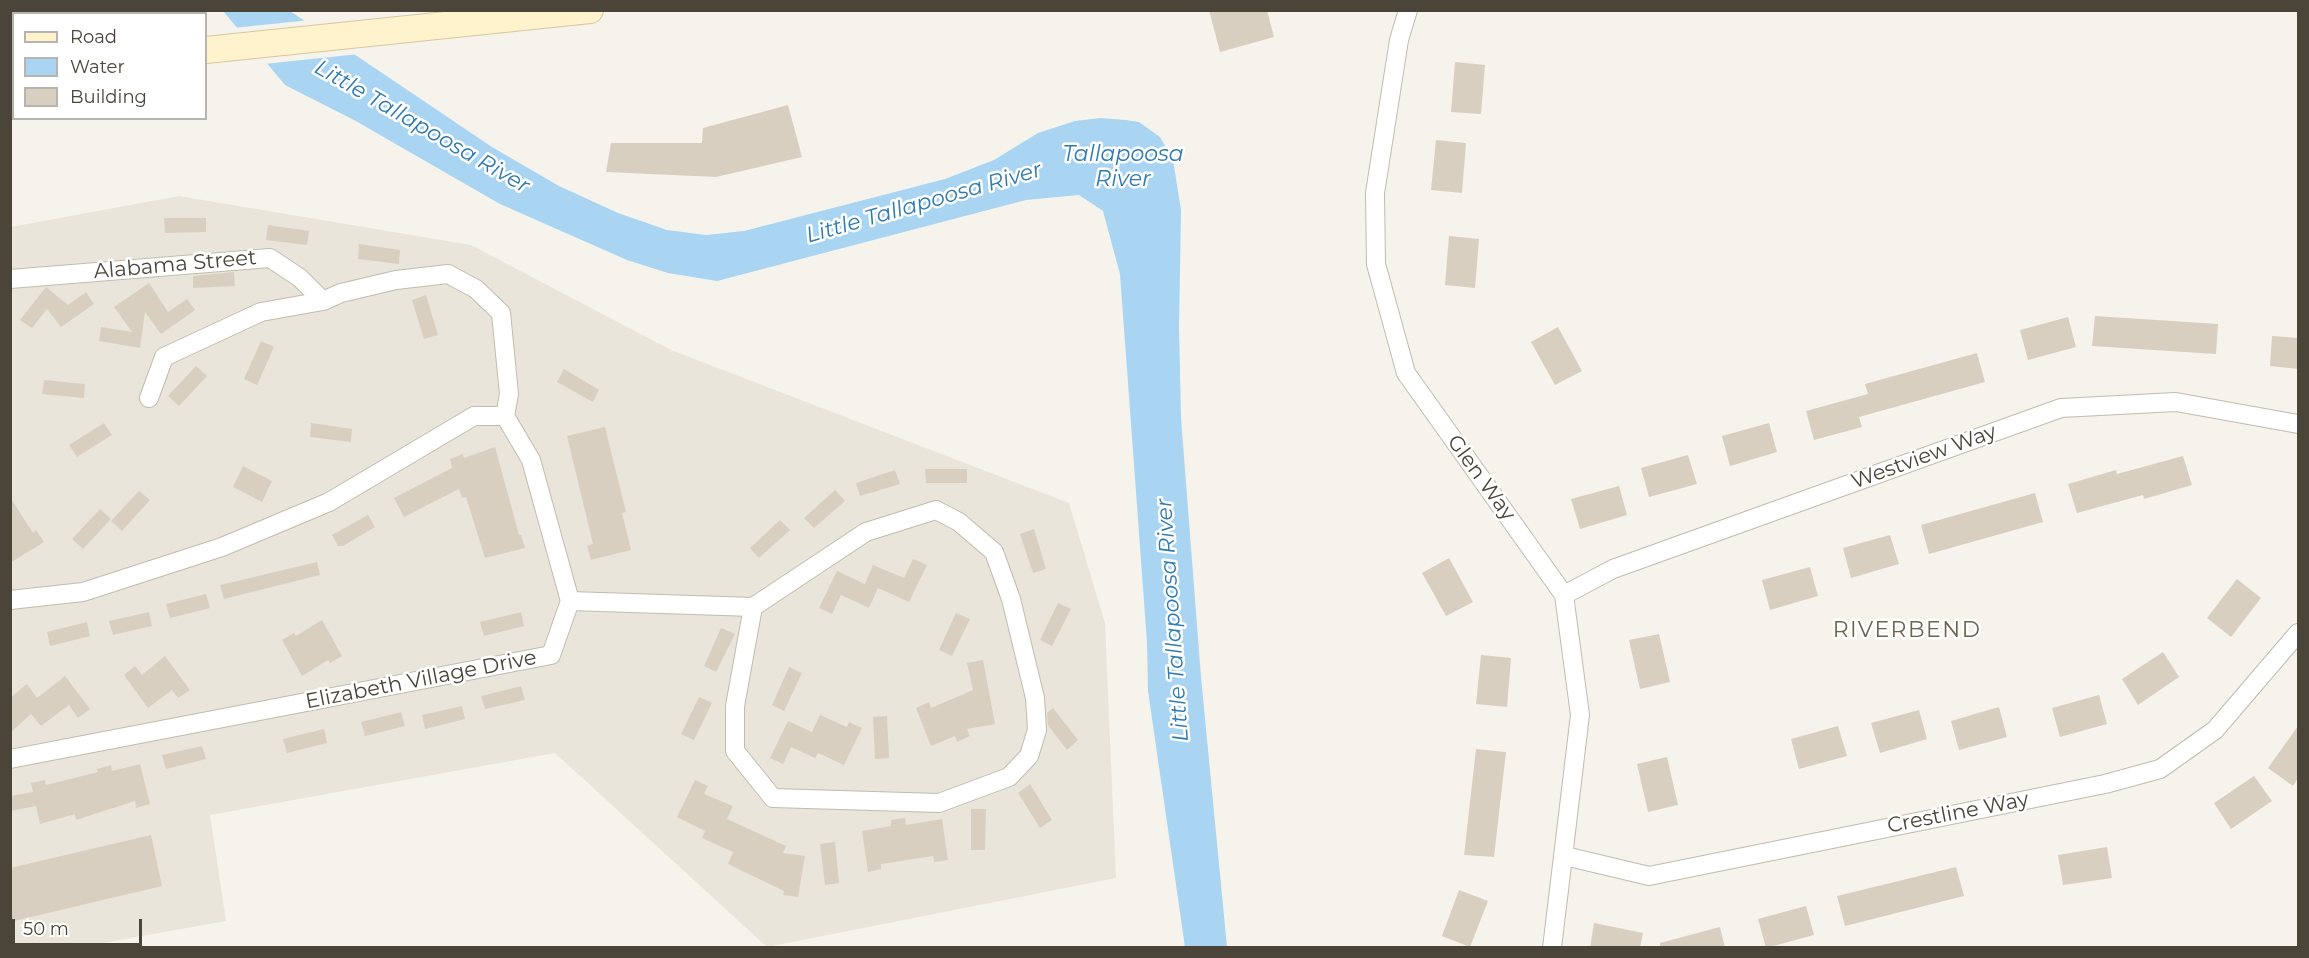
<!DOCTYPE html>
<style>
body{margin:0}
#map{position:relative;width:2309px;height:958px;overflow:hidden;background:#f6f3ec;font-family:Montserrat,sans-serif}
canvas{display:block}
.frame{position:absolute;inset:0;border:12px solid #4b4439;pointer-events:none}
.legend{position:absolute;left:12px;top:12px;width:195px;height:108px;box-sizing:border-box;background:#fff;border:2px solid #b7b4b0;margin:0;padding:8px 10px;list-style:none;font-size:18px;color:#4b4439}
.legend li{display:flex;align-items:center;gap:12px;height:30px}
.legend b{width:30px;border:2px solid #b7b4b0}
.scale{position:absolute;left:12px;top:919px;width:130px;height:27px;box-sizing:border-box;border:3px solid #4b4439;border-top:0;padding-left:8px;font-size:18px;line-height:21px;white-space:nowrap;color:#4b4439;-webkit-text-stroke:4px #fff;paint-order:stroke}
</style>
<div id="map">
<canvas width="2309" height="958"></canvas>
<div class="frame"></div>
<ul class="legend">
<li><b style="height:8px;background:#fff3cd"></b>Road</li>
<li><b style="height:16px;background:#a9d4f2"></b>Water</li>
<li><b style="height:16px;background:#d8cfc1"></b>Building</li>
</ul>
<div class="scale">50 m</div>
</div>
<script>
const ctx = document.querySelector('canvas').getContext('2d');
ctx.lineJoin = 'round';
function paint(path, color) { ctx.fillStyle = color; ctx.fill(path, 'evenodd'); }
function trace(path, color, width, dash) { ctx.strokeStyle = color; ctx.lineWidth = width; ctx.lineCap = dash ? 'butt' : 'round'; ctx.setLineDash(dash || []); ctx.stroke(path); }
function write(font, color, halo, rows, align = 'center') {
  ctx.font = font + ' Montserrat,sans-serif'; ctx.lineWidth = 5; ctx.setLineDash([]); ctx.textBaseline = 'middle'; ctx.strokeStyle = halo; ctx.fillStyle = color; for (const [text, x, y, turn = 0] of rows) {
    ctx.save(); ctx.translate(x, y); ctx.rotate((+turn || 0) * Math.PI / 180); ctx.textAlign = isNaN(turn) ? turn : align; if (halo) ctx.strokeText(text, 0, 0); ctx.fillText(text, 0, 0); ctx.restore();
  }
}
const residential = new Path2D(`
 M 179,196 L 471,245 L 671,350 L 1069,503 L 1105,623 L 1116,878 L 767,947 L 555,753 L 210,815 L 226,921 L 80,947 L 11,948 L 11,227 Z`);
const water = new Path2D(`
 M 223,11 L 290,11 L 492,147 L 559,186 L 618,213 L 667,230 L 706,235 L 744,231 L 945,179 L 994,160 L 1038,133 L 1075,121 L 1100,118 L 1126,120 L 1139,122 L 1160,137 L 1173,160 L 1181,210 L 1179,327 L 1181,418 L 1201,677 L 1227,947 L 1185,947 L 1148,691 L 1147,642 L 1120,274 L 1103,211 L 1079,195 L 1026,200 L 717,281 L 668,273 L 627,260 L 500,204 L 354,120 L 285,85 Z`);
const pier = new Path2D(`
 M 310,20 L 359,54 L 264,64 L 233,28 Z`);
const building = new Path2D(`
 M 1209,10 L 1267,10 L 1274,37 L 1220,52 Z
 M 1455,62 L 1485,65 L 1481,114 L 1451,112 Z
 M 788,105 L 802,157 L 716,177 L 606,172 L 611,143 L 702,143 L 703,128 Z
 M 1436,140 L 1466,143 L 1462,193 L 1431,190 Z
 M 164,218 L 206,218 L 206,232 L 165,233 Z
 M 268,225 L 309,231 L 307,245 L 266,240 Z
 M 1449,236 L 1479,239 L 1475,288 L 1445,285 Z
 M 359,244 L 400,250 L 399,264 L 358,259 Z
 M 234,272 L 235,286 L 193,288 L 193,276 Z
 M 149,283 L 168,312 L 187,299 L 195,310 L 161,334 L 145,312 L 140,348 L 99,341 L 101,327 L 132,332 L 114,307 Z
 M 46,287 L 68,305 L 86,292 L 94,304 L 61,327 L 47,309 L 32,328 L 20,320 Z
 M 426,295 L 438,335 L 424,339 L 412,300 Z
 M 2095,316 L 2218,324 L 2216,354 L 2092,346 Z
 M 2068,317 L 2076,347 L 2028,360 L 2020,330 Z
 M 1558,327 L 1582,371 L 1555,385 L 1531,342 Z
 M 2272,336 L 2298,338 L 2298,369 L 2270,366 Z
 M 261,341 L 274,347 L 257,385 L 244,379 Z
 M 1977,353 L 1985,382 L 1859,417 L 1862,427 L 1814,440 L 1806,411 L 1868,394 L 1865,384 Z
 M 196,366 L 207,376 L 179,406 L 168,396 Z
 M 564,369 L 599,390 L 593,402 L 557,382 Z
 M 44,380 L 85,384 L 84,398 L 42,394 Z
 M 104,423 L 112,435 L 77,457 L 69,445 Z
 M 311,423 L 352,429 L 351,442 L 310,437 Z
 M 1769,423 L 1777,452 L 1730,466 L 1722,436 Z
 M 605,427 L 626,512 L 622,513 L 631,550 L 591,560 L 587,546 L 593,544 L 567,436 Z
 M 495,447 L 519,535 L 521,535 L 525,548 L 485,558 L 466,497 L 462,498 L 459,489 L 404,517 L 394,498 L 452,468 L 450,459 L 463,454 L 464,458 Z
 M 1688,455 L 1697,484 L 1649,497 L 1641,468 Z
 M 2183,456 L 2192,485 L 2144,499 L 2143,495 L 2077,513 L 2068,484 L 2116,470 L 2117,474 Z
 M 243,466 L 272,481 L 262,502 L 233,487 Z
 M 925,469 L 967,469 L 967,483 L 926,483 Z
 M 895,470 L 900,484 L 860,496 L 856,483 Z
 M 1619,486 L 1627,515 L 1580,529 L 1571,499 Z
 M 835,490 L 845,501 L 814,528 L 804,518 Z
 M 139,491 L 150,500 L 122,531 L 111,521 Z
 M 2035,493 L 2043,522 L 1929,554 L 1921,525 Z
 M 10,497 L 33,533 L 36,530 L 44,542 L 10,563 Z
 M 100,509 L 111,519 L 83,549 L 72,539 Z
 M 368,515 L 375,527 L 343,546 L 338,546 L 332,535 Z
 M 780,520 L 790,530 L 759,558 L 750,548 Z
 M 1034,529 L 1046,569 L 1033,573 L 1020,534 Z
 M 1890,535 L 1899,564 L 1851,578 L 1843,548 Z
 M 1449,558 L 1473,602 L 1446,616 L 1422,573 Z
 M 913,559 L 927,565 L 909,602 L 878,588 L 869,608 L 841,595 L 832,614 L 819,608 L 837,571 L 865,584 L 873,565 L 904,578 Z
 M 317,562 L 320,575 L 224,599 L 220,585 Z
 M 1810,567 L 1818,596 L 1770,610 L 1762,580 Z
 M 2237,579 L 2261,598 L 2231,637 L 2207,618 Z
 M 206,594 L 210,608 L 170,618 L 166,604 Z
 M 1058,603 L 1071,609 L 1052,646 L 1040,640 Z
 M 149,612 L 152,626 L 113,635 L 109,621 Z
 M 521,612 L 524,626 L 484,636 L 480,622 Z
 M 956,613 L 970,619 L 952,656 L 939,650 Z
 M 322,620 L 342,656 L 330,663 L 328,660 L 302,676 L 282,640 L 294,633 L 296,636 Z
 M 87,622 L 90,636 L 50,646 L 47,632 Z
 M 721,628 L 735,634 L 716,672 L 704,666 Z
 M 1659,634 L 1670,682 L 1640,689 L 1629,640 Z
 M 2163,652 L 2179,677 L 2138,705 L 2122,679 Z
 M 1481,655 L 1511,658 L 1507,707 L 1476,704 Z
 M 165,656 L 190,690 L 178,698 L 172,690 L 148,708 L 124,675 L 135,666 L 142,675 Z
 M 983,660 L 995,724 L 967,729 L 970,736 L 957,742 L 955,736 L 931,746 L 916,708 L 929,702 L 931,708 L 973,690 L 967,663 Z
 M 789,667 L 802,673 L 784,711 L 772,705 Z
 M 65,676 L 90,709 L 78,718 L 69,705 L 41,726 L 31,714 L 10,733 L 10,698 L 27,684 L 37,698 Z
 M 521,686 L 525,700 L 485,709 L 481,696 Z
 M 2099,695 L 2107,724 L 2060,737 L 2052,708 Z
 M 699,697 L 712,703 L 694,740 L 681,734 Z
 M 462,706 L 465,719 L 425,729 L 422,715 Z
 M 1999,707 L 2007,737 L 1959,750 L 1951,721 Z
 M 1053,708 L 1078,740 L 1067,750 L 1048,725 L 1047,713 Z
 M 1919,710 L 1927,739 L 1880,753 L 1871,723 Z
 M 401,712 L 405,726 L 365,736 L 361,722 Z
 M 820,715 L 847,727 L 849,722 L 862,728 L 844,765 L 818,753 L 815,758 L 791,747 L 783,764 L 770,758 L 788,721 L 812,732 Z
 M 887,716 L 889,758 L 875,759 L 873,717 Z
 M 1838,726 L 1847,756 L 1799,769 L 1791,739 Z
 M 2298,726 L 2298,778 L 2293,786 L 2268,768 Z
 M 324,729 L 327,743 L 287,753 L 283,739 Z
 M 202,746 L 206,759 L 166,769 L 162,755 Z
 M 1476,749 L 1506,752 L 1494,857 L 1464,855 Z
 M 1667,757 L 1678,805 L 1648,812 L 1637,764 Z
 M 140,764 L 150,804 L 136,808 L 135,801 L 76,820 L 75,814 L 40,824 L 36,806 L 10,811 L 10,796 L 33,792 L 31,783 L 45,780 L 46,785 L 98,772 L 97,769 L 111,765 L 112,771 Z
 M 2254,776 L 2272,801 L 2231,829 L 2214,803 Z
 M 695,780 L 708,786 L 704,794 L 733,806 L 727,819 L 786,846 L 783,853 L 805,856 L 798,897 L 783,895 L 784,891 L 728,864 L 733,852 L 702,838 L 705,831 L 677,817 Z
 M 1030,784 L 1052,820 L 1040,828 L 1018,793 Z
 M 971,809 L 986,809 L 985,850 L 971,850 Z
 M 905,818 L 906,825 L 942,819 L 948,860 L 934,862 L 933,856 L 881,864 L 881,869 L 868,872 L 862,831 L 891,826 L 891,820 Z
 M 151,835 L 162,886 L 10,922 L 10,868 Z
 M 835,842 L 839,883 L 825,885 L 820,844 Z
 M 2107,847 L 2112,878 L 2063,885 L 2058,855 Z
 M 1956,867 L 1964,896 L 1845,926 L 1837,896 Z
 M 1459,890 L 1488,901 L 1470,947 L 1442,936 Z
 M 1806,906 L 1814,935 L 1766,948 L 1758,919 Z
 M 1594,923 L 1643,933 L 1640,948 L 1590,948 Z
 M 1720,927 L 1725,948 L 1660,948 L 1660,943 Z`);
const street = new Path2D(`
 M 1408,10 L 1399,40 L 1375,193 L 1376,264 L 1406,373 L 1564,595 L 1580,715 L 1552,948
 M 10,279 L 270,258 L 300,278 L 323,301
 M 149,398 L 164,357 L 261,312 L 323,301 L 341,293 L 396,280 L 448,274 L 476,289 L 501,313 L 509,394 L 505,416
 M 936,510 L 959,522 L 994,552 L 1011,599 L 1035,698 L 1037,730 L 1029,756 L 1009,777 L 939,803 L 773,798 L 735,751 L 735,706 L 753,607 L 866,532 Z
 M 1564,595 L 1613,569 L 2061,408 L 2176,402 L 2298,424
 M 10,600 L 83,592 L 222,547 L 329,502 L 474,416 L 505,416
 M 570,601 L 753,607
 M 10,759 L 551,655 L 570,601 L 531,460 L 505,416
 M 1565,856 L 1649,876 L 2105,784 L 2160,769 L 2215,730 L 2298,633`);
const secondary = new Path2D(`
 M 206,50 L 590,10
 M 10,65 L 14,65`);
const streetNames = [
 ["Alabama Street",175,265,-5],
 ["Westview Way",1924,457,-20],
 ["Glen Way",1481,478,54],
 ["Elizabeth Village Drive",421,680,-11],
 ["Crestline Way",1958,813,-11]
];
const waterNames = [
 ["Little Tallapoosa River",422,127,30],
 ["Tallapoosa",1123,155],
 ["River",1123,180],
 ["Little Tallapoosa River",924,203,-16],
 ["Little Tallapoosa River",1173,620,-94]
];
const neighbourhoodNames = [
 ["RIVERBEND",1907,631]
];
paint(residential, '#eae5da');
paint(water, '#a9d4f2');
paint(pier, '#f6f3ec');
paint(building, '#d8cfc1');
trace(street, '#c2bbae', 20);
trace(secondary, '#d6c79b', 28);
trace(street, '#fff', 18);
trace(secondary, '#fff3cd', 26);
write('21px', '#4b4439', '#fff', streetNames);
write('italic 22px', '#2e7ab2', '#fff', waterNames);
ctx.letterSpacing = '1.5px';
write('22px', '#6e6250', '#fff', neighbourhoodNames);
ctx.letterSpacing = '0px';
</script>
